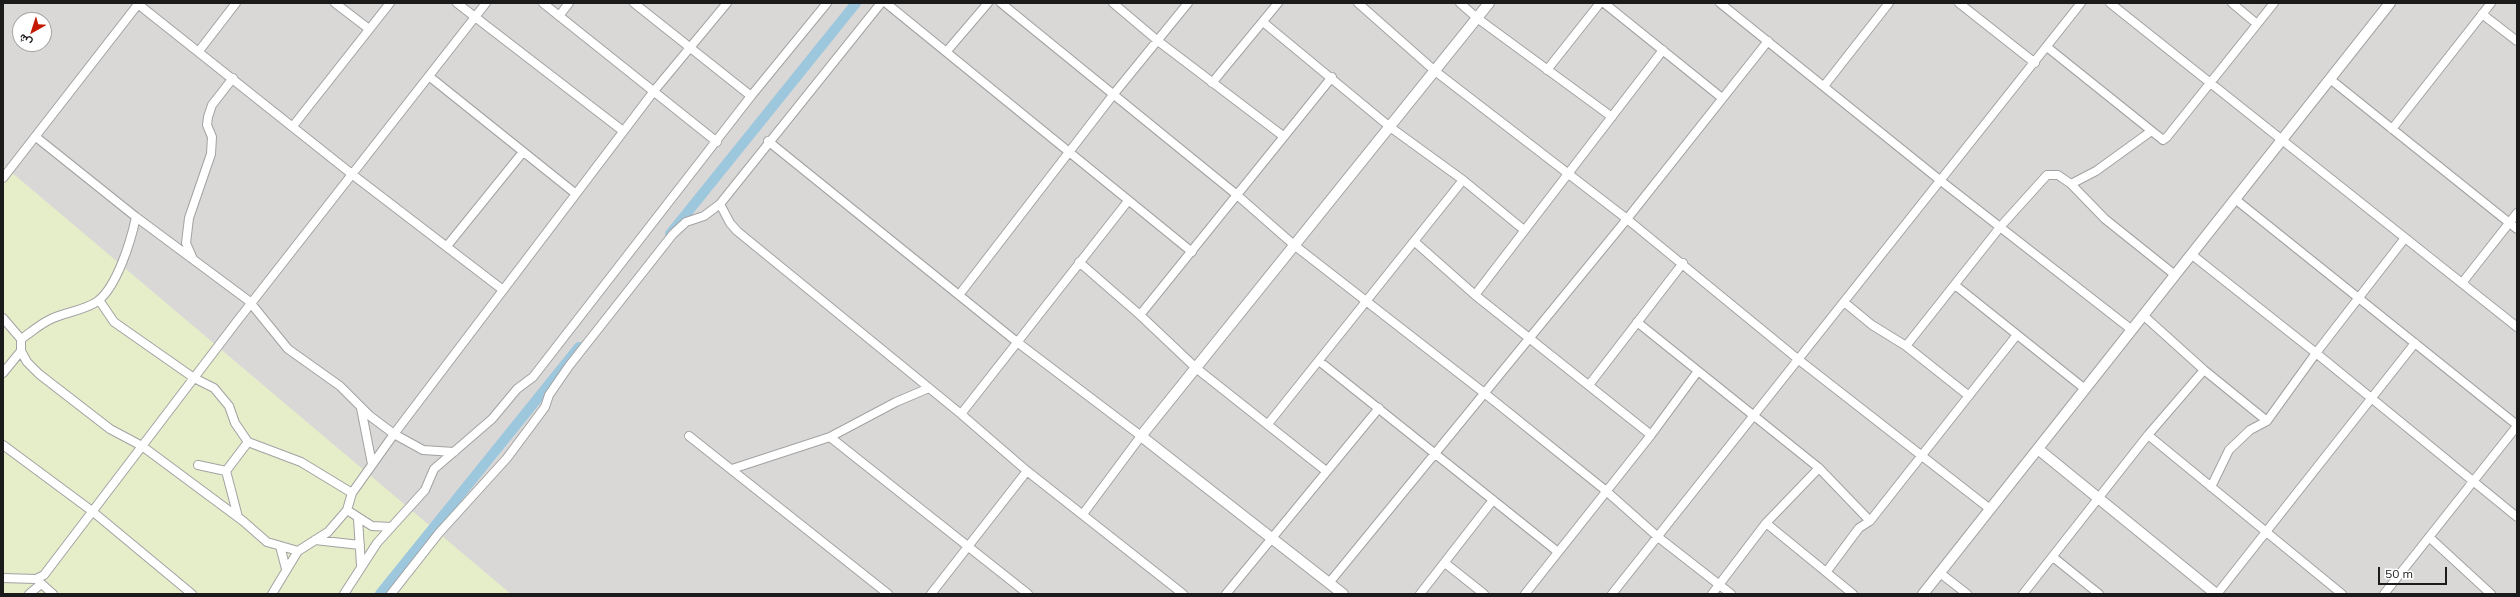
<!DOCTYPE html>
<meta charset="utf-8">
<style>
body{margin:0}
#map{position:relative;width:2520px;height:597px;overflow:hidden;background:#edeadf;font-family:Mulish,Vazirmatn,sans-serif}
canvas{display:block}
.frame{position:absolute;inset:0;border:4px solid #1b1b1b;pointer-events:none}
.north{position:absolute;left:12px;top:12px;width:40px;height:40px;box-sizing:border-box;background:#fff;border:1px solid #a4a4a4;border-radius:50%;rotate:219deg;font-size:11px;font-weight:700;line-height:16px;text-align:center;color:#1b1b1b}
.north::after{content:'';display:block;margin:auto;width:14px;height:18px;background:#c51800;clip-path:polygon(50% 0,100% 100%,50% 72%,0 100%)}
.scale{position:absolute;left:2378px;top:567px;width:69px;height:18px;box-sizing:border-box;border:2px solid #1b1b1b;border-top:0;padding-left:5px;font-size:12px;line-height:14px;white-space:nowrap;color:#1b1b1b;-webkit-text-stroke:3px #fff;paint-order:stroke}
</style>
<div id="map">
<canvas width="2520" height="597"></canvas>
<div class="frame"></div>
<div class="north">ش</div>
<div class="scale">50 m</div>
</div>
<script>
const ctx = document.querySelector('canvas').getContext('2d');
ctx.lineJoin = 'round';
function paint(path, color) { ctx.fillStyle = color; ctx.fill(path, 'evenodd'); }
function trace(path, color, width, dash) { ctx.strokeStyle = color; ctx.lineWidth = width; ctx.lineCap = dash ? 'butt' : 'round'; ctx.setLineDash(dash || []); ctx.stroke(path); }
const residential = new Path2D(`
 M 3,3 L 2517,3 L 2517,594 L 3,594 ZM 20,20 L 44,20 L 44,44 L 20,44 Z`);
const farmland = new Path2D(`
 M 3,165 L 314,428 L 511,594 L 3,594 Z`);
const canal = new Path2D(`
 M 670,234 L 856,3
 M 380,594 L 579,347`);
const minor = new Path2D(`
 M 335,3 L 369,29
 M 457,3 L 623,131
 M 543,3 L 717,142
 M 634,3 L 751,96
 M 886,3 L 1192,252
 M 1001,3 L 1237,195 L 1294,245 L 1483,392 L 1605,490 L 1658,537 L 1731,594
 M 1113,3 L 1158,41 L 1283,136
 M 1358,3 L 1435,71 L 1627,219 L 1799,360 L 1990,509
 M 1460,3 L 1477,18 L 1612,117
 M 1604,3 L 1722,98
 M 1720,3 L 1941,181 L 2132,330
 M 1959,3 L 2035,63
 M 2110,3 L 2517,327
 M 2232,3 L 2257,24
 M 138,4 L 353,175 L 503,290
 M 2482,14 L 2517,41
 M 559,16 L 569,3
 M 1263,22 L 1390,127 L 1463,180 L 1524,230
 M 2047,47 L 2163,140 L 2167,137 L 2274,3
 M 199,51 L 236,3
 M 947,51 L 988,3
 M 1547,70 L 1600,3
 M 430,77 L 576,194
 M 2330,79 L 2517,229
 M 1212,83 L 1278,3
 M 1824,86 L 1889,3
 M 293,126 L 390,3
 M 2392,129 L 2491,3
 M 36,137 L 136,217 L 249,301 L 288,349 L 340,386 L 370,416 L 394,434 L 423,450 L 454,452
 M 768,141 L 1017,342 L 1141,436 L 1083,514
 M 3,178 L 139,3
 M 2071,184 L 2096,171 L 2150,132
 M 2235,199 L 2517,425
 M 720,204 L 730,223 L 737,231 L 961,414 L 1027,471 L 1183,594
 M 1415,242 L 1475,295 L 1651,435
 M 447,246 L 523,152
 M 2191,254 L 2316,353 L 2517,517
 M 193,259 L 186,243 L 189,218 L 211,154 L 212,137 L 207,125 L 208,117 L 212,105 L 233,78
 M 1079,262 L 1140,315 L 1196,368 L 1326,471
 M 2462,283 L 2517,213
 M 1955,285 L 2085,389
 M 959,295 L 1113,95 L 1188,3
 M 1475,295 L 1663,50
 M 99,300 L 114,322 L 194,378 L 214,388 L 229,406 L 235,423 L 248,442 L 301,462 L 352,493
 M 1844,302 L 1872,325 L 1906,346 L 1969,396
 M 1140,315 L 1332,77
 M 2143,315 L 2204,370 L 2267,421
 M 3,318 L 21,339 L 21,351 L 3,373
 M 1637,322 L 1819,468 L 1870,521
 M 21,339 C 30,333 39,325 49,320 C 64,312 84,311 98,301 C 117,286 131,241 136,217
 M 1906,346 L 2001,226 L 2047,175 L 2058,175 L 2071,184 L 2105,219 L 2175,275
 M 21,351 L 27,362 L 39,374 L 110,429 L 142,446 L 243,521 L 267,542 L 298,551 L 328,532 L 347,510 L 352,493 L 394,434 L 654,91 L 727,3
 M 1319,361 L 1558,552
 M 1589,385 L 1683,263
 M 361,408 L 372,464
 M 961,414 L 1128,201
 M 1268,424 L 1463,180
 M 2148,435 L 2342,594
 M 689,436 L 888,594
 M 830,437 L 1028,594
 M 3,445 L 92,511 L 192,594
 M 198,465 L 226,471
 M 732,469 L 830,437 L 896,402 L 929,388
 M 2211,487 L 2229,450 L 2250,430 L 2267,421 L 2316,353 L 2405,238
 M 347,510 L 372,526 L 391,527
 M 238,517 L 226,471 L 248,442
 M 358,519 L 361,565
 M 1766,523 L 1853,594
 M 2429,537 L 2491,594
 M 315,540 L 360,545
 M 280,546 L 286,569
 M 2053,557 L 2099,594
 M 1445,563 L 1484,594
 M 1827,571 L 1859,528 L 1870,521 L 2016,336
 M 1940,573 L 1967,594
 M 3,578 L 36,579 L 44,575 L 238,320 L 486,3
 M 36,579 L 53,594
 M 1329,583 L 1627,219 L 1768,41
 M 29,594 L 41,584
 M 272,594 L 298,551
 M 344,594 L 377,543 L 425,490 L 434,469 L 492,419 L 517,389 L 533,377 L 751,96 L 827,3
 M 391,594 L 439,533 L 507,458 L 545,407 L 549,395 L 569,366 L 673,234 L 686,222 L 704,216 L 720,204 L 881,3
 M 931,594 L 1027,471
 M 1226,594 L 1379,408
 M 1420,594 L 1493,500
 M 1525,594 L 1651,435 L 1698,371
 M 1612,594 L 2081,3
 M 1712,594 L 1766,523 L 1819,468
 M 2023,594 L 2148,435 L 2204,370
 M 2217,594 L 2415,343
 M 2384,594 L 2517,426`);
const tertiary = new Path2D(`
 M 2038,449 L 2216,594
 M 1343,594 L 1141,436 L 1489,3
 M 1923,594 L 2390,3`);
paint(residential, '#d9d8d7');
paint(farmland, '#e6edc9');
trace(canal, '#9dc7dd', 10);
trace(minor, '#a2a2a2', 10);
trace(tertiary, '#a2a2a2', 12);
trace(minor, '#fff', 8);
trace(tertiary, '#fff', 10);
</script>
